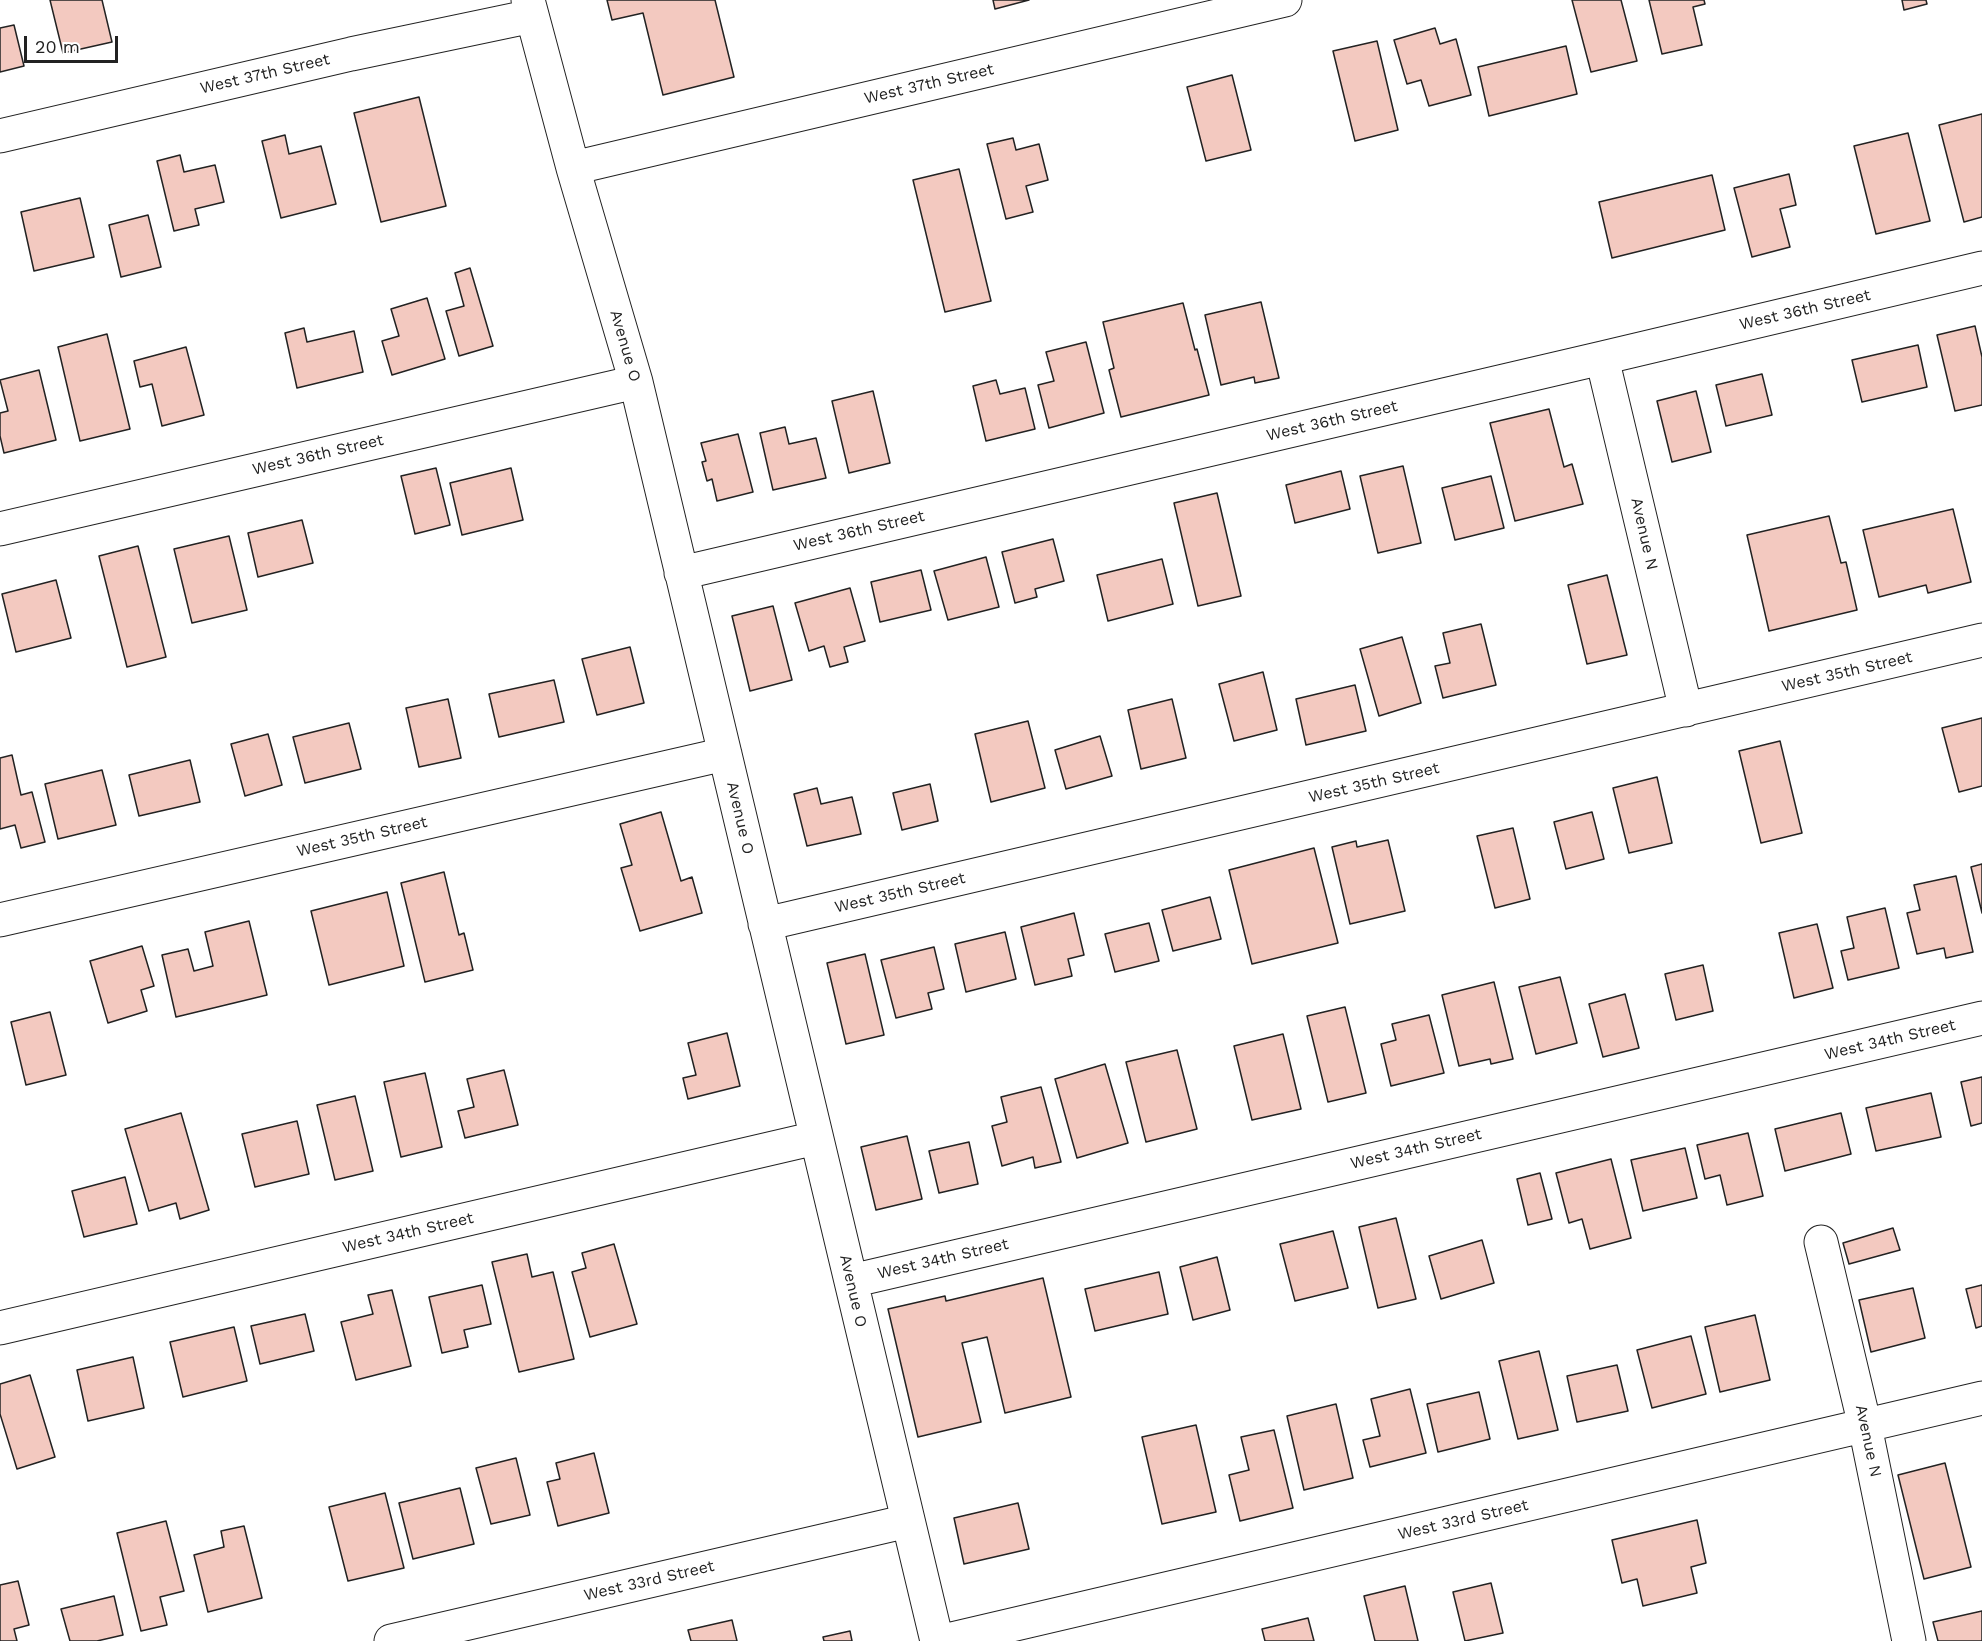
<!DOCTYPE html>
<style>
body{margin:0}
#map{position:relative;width:1982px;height:1641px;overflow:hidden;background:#fff;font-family:"Work Sans",sans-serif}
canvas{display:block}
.scale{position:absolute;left:24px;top:36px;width:94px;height:27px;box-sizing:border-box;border:3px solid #222;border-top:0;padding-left:8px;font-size:18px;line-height:21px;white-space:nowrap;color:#222;-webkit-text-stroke:4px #fff;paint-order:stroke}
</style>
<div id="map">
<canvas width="1982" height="1641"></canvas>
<div class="scale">20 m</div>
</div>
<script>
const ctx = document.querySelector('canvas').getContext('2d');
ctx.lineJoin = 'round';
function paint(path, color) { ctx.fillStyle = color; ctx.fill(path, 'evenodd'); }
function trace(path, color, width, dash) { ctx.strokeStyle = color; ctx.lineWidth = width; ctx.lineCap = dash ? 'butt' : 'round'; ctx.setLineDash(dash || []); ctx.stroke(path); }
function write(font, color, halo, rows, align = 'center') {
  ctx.font = font + ' "Work Sans",sans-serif'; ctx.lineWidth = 4.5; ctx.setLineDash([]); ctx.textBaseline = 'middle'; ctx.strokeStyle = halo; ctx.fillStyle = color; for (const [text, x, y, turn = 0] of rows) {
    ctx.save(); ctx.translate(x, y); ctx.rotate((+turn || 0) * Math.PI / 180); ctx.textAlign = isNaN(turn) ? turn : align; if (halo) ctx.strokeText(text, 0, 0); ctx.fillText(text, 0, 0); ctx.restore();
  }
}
const building = new Path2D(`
 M 50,0 L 102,0 L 112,42 L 63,53 Z
 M 607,0 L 715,0 L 734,77 L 663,95 L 643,13 L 612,20 Z
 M 993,0 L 1029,0 L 995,9 Z
 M 1572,0 L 1621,0 L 1637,61 L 1591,72 Z
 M 1649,0 L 1704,0 L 1705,4 L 1693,7 L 1702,45 L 1662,54 Z
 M 1902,0 L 1926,0 L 1927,4 L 1904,10 Z
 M 14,25 L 24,66 L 0,72 L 0,28 Z
 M 1435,28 L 1440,44 L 1456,39 L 1471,95 L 1429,106 L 1421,80 L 1407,84 L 1394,40 Z
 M 1377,41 L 1398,130 L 1355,141 L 1333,51 Z
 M 1566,46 L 1577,94 L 1489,116 L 1478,67 Z
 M 1232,75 L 1251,150 L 1206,161 L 1187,87 Z
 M 419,97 L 446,206 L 381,222 L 354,113 Z
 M 1982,114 L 1982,217 L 1964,222 L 1939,125 Z
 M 1908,133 L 1930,221 L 1876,234 L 1854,146 Z
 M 285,135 L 289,154 L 321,146 L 336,204 L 281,218 L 262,141 Z
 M 1013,138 L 1016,150 L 1039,144 L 1048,180 L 1026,186 L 1033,212 L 1006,219 L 987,144 Z
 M 180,155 L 184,172 L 215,165 L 224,202 L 195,209 L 199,225 L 174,231 L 157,161 Z
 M 959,169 L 991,301 L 945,312 L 913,180 Z
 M 1789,174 L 1796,205 L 1780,209 L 1790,247 L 1752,257 L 1734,188 Z
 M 1712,175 L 1725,230 L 1612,258 L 1599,202 Z
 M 80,198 L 94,257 L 34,271 L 21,212 Z
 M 148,215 L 161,267 L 121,277 L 109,225 Z
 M 470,268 L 493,346 L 459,356 L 446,311 L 464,306 L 455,273 Z
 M 427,298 L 445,359 L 392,375 L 382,341 L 399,336 L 391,309 Z
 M 1261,302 L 1279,378 L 1255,383 L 1254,377 L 1221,385 L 1205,315 Z
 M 1183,303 L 1195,350 L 1197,349 L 1209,395 L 1121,417 L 1109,370 L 1114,368 L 1103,322 Z
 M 1975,326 L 1982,357 L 1982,405 L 1955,411 L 1937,335 Z
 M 304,328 L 307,342 L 354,331 L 363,372 L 297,388 L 285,333 Z
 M 107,334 L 130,429 L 80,441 L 58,347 Z
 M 1086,342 L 1104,413 L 1049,428 L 1038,385 L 1054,381 L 1046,352 Z
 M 1918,345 L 1927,387 L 1862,402 L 1852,360 Z
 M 186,347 L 204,415 L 162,426 L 152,384 L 140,387 L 134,361 Z
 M 39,370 L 56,440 L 4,453 L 0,436 L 0,413 L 8,411 L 0,380 Z
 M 1762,374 L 1772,415 L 1726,426 L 1716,385 Z
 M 996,380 L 1000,394 L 1025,388 L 1035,429 L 986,441 L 973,386 Z
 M 873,391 L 890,463 L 849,473 L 832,401 Z
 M 1696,391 L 1711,452 L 1672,462 L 1657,401 Z
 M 1549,409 L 1564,467 L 1572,464 L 1583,504 L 1515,521 L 1490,423 Z
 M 785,427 L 789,444 L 816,438 L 826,478 L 773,490 L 760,433 Z
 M 738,434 L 753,492 L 717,501 L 712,479 L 707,481 L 702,462 L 706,461 L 701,443 Z
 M 1403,466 L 1421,543 L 1378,553 L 1360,476 Z
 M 436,468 L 450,525 L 415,534 L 401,476 Z
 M 511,468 L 523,520 L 462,535 L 450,483 Z
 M 1341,471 L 1350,509 L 1295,523 L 1286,485 Z
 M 1491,476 L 1504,528 L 1455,540 L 1442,488 Z
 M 1217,493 L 1241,596 L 1198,606 L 1174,503 Z
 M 1953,509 L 1971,582 L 1928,593 L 1926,585 L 1879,597 L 1863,530 Z
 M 1829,516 L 1841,563 L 1846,562 L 1857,610 L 1769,631 L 1747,535 Z
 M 302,520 L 313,563 L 258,577 L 248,533 Z
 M 229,536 L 247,610 L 192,623 L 174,549 Z
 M 1053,539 L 1064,581 L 1035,589 L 1037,597 L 1015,603 L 1002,552 Z
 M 138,546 L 166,657 L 127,667 L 99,556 Z
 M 986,557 L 999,607 L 948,620 L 934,571 Z
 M 1162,559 L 1173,604 L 1108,621 L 1097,575 Z
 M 921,570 L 931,610 L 880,622 L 871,582 Z
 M 1607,575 L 1627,655 L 1587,664 L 1568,585 Z
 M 56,580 L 71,638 L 16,652 L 2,594 Z
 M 850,588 L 865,641 L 844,647 L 848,662 L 830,667 L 824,646 L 809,651 L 795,603 Z
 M 773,606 L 792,680 L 750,691 L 732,616 Z
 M 1481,624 L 1496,685 L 1443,698 L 1435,666 L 1450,663 L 1443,633 Z
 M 1402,637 L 1421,703 L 1379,716 L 1360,649 Z
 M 630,647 L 644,703 L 597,715 L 582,659 Z
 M 1263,672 L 1277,730 L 1234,741 L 1219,684 Z
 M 554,680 L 564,722 L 499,737 L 489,694 Z
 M 1355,685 L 1366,731 L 1306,745 L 1296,699 Z
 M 448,699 L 461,758 L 419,767 L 406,708 Z
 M 1172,699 L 1186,758 L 1141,769 L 1128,710 Z
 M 1982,718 L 1982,786 L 1959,792 L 1942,728 Z
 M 1028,721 L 1045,788 L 991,802 L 975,734 Z
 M 349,723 L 361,769 L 305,783 L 293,737 Z
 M 268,734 L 282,785 L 245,796 L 231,744 Z
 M 1100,736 L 1112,776 L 1066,789 L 1055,750 Z
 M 1780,741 L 1802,833 L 1761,843 L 1739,751 Z
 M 12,755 L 21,795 L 32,792 L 45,842 L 21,848 L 15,825 L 0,829 L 0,758 Z
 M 190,760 L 200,802 L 139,816 L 129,775 Z
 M 102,770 L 116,825 L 58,839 L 45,784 Z
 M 1657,777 L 1672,843 L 1629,853 L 1613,788 Z
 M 930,784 L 938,821 L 902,830 L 893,793 Z
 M 817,788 L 821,804 L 852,797 L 861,834 L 807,846 L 794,794 Z
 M 661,812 L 681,881 L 692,877 L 702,913 L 640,931 L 621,868 L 632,865 L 620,824 Z
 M 1592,812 L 1604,859 L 1566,869 L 1554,822 Z
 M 1513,828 L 1530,899 L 1495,908 L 1477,836 Z
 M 1388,840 L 1405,911 L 1350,924 L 1332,847 L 1356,841 L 1357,847 Z
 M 1314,848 L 1338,943 L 1252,964 L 1229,870 Z
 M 1982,864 L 1982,913 L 1971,867 Z
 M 444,872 L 459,935 L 464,933 L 473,970 L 425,982 L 401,883 Z
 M 1956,876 L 1973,952 L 1946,958 L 1944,948 L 1917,954 L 1907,913 L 1920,910 L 1914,885 Z
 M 387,892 L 404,966 L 329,985 L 311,911 Z
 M 1210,897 L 1221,939 L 1173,951 L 1162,910 Z
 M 1885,908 L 1899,968 L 1848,980 L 1841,951 L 1854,948 L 1847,917 Z
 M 1074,913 L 1084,955 L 1068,959 L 1072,976 L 1035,985 L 1021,927 Z
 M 249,921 L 267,995 L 176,1017 L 162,955 L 188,949 L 194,971 L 213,966 L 205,932 Z
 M 1149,923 L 1159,961 L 1115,972 L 1105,934 Z
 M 1817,924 L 1833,988 L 1794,998 L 1779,933 Z
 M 1005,932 L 1016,979 L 966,992 L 955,944 Z
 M 142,946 L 154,986 L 141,990 L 147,1011 L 108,1023 L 90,961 Z
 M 934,947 L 944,989 L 928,993 L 932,1009 L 896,1018 L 881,960 Z
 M 865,954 L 884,1035 L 846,1044 L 827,963 Z
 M 1703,965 L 1713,1011 L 1676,1020 L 1665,974 Z
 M 1560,977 L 1577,1043 L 1536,1054 L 1519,987 Z
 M 1494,982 L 1513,1059 L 1491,1064 L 1490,1059 L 1459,1066 L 1442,995 Z
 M 1625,994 L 1639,1048 L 1603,1057 L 1589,1004 Z
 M 1345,1007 L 1366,1093 L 1328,1102 L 1307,1016 Z
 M 50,1012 L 66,1075 L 26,1085 L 11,1022 Z
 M 1429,1015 L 1444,1073 L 1391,1086 L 1381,1044 L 1396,1040 L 1392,1024 Z
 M 727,1033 L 740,1086 L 688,1099 L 683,1078 L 696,1075 L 688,1043 Z
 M 1283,1034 L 1301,1109 L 1252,1120 L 1234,1046 Z
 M 1177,1050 L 1197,1129 L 1146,1142 L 1126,1062 Z
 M 1105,1064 L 1128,1143 L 1077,1158 L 1055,1079 Z
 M 504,1070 L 518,1125 L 465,1138 L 458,1111 L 474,1107 L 467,1079 Z
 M 425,1073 L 442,1147 L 401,1157 L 384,1082 Z
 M 1982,1077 L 1982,1123 L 1971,1126 L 1961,1082 Z
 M 1041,1087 L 1061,1162 L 1035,1168 L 1033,1157 L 1002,1166 L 992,1126 L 1007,1122 L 1001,1097 Z
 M 1931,1093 L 1941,1137 L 1876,1151 L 1866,1108 Z
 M 355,1096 L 373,1171 L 335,1180 L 317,1105 Z
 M 181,1113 L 209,1210 L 180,1219 L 176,1203 L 149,1211 L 125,1129 Z
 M 1841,1113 L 1851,1154 L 1785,1171 L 1775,1129 Z
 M 297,1121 L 309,1174 L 255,1187 L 242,1134 Z
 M 1748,1133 L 1763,1196 L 1727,1205 L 1720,1175 L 1705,1179 L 1697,1145 Z
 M 907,1136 L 922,1199 L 876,1210 L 861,1147 Z
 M 969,1142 L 978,1184 L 939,1193 L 929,1151 Z
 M 1685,1148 L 1697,1198 L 1643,1211 L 1631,1160 Z
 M 1611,1159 L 1631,1238 L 1590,1249 L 1582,1219 L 1569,1223 L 1556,1173 Z
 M 1540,1173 L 1552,1219 L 1528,1225 L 1517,1179 Z
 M 125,1177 L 137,1224 L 84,1237 L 72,1191 Z
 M 1396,1218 L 1416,1299 L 1378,1308 L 1359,1227 Z
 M 1893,1228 L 1900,1250 L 1849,1264 L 1843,1243 Z
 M 1333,1231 L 1348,1288 L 1295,1301 L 1280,1244 Z
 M 1482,1240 L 1494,1283 L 1441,1299 L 1429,1256 Z
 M 614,1244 L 637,1324 L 590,1337 L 572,1272 L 586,1268 L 582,1253 Z
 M 527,1254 L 532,1277 L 553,1272 L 574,1359 L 519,1372 L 492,1262 Z
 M 1217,1257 L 1230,1310 L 1193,1320 L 1180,1267 Z
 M 1159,1272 L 1168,1314 L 1095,1331 L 1085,1289 Z
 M 1043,1278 L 1071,1397 L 1005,1413 L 987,1337 L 962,1343 L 981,1422 L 918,1437 L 888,1309 L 945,1296 L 946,1301 Z
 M 482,1285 L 491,1324 L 464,1330 L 468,1347 L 442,1353 L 429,1297 Z
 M 1982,1285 L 1982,1326 L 1976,1328 L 1966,1289 Z
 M 1913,1288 L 1925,1338 L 1871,1352 L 1859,1300 Z
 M 392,1290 L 411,1366 L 356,1380 L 341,1322 L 373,1314 L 368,1295 Z
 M 305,1314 L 314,1351 L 260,1364 L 251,1326 Z
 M 1755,1315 L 1770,1380 L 1720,1392 L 1705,1327 Z
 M 234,1327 L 247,1381 L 183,1397 L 170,1342 Z
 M 1691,1336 L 1706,1394 L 1652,1408 L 1637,1350 Z
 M 1539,1351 L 1558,1430 L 1518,1439 L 1499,1361 Z
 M 133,1357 L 144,1408 L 88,1421 L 77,1370 Z
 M 1617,1365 L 1628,1411 L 1577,1422 L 1567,1376 Z
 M 30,1375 L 55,1457 L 17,1469 L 0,1414 L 0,1384 Z
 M 1410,1389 L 1426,1453 L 1370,1467 L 1363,1440 L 1380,1436 L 1371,1399 Z
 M 1479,1392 L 1490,1439 L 1438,1452 L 1427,1404 Z
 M 1336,1404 L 1353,1478 L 1304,1490 L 1287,1416 Z
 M 1196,1425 L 1216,1512 L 1162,1524 L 1142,1437 Z
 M 1274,1430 L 1293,1508 L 1240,1521 L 1229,1475 L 1249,1470 L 1241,1437 Z
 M 594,1453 L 609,1513 L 558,1526 L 547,1482 L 560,1479 L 556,1463 Z
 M 516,1458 L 530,1515 L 491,1524 L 476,1468 Z
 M 1945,1463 L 1971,1567 L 1924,1579 L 1898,1475 Z
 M 460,1488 L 474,1544 L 413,1559 L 399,1503 Z
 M 385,1493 L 404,1568 L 348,1581 L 329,1507 Z
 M 1018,1503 L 1029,1549 L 964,1564 L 954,1518 Z
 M 1697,1520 L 1706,1563 L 1691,1567 L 1697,1593 L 1643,1606 L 1637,1579 L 1622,1583 L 1612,1540 Z
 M 166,1521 L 184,1591 L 160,1597 L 167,1625 L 141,1631 L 117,1533 Z
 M 244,1526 L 262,1598 L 208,1612 L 194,1555 L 224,1547 L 221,1531 Z
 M 18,1581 L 29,1625 L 14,1629 L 17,1641 L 0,1641 L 0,1585 Z
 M 1491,1583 L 1503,1633 L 1465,1641 L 1453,1592 Z
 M 1405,1586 L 1418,1641 L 1375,1641 L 1364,1596 Z
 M 114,1596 L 123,1635 L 97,1641 L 70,1641 L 61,1609 Z
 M 1982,1611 L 1982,1641 L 1938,1641 L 1933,1622 Z
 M 1308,1618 L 1314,1641 L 1265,1641 L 1262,1629 Z
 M 732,1620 L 737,1641 L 691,1641 L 688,1630 Z
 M 850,1631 L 852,1641 L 824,1641 L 823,1637 Z`);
const minor = new Path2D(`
 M 528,0 L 573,168 L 636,382 L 937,1641
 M 0,136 L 351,54 L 532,16
 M 573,168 L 1285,0
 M 1602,358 L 1686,710
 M 0,529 L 636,382
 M 681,573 L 1602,358 L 1982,268
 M 0,920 L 725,754
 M 765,924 L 1982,640
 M 1821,1242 L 1865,1426 L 1909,1641
 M 851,1281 L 1982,1018
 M 0,1328 L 816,1138
 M 391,1641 L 908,1521
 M 943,1641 L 1982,1398`);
const streetNames = [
 ["West 37th Street",265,74,-13],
 ["West 37th Street",929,84,-13],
 ["West 36th Street",1805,310,-13],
 ["Avenue O",625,346,74],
 ["West 36th Street",1332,421,-13],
 ["West 36th Street",318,455,-13],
 ["West 36th Street",859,531,-13],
 ["Avenue N",1644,534,77],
 ["West 35th Street",1847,672,-13],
 ["West 35th Street",1374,783,-13],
 ["Avenue O",740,818,77],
 ["West 35th Street",362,837,-13],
 ["West 35th Street",900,893,-13],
 ["West 34th Street",1890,1040,-13],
 ["West 34th Street",1416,1149,-13],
 ["West 34th Street",408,1233,-13],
 ["West 34th Street",943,1259,-13],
 ["Avenue O",853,1291,77],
 ["Avenue N",1868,1441,78],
 ["West 33rd Street",1463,1520,-13],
 ["West 33rd Street",649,1581,-13]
];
paint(building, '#f3c9c0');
trace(building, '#222', 1.5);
trace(minor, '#222', 35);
trace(minor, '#fff', 33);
write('16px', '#222', '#fff', streetNames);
</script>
